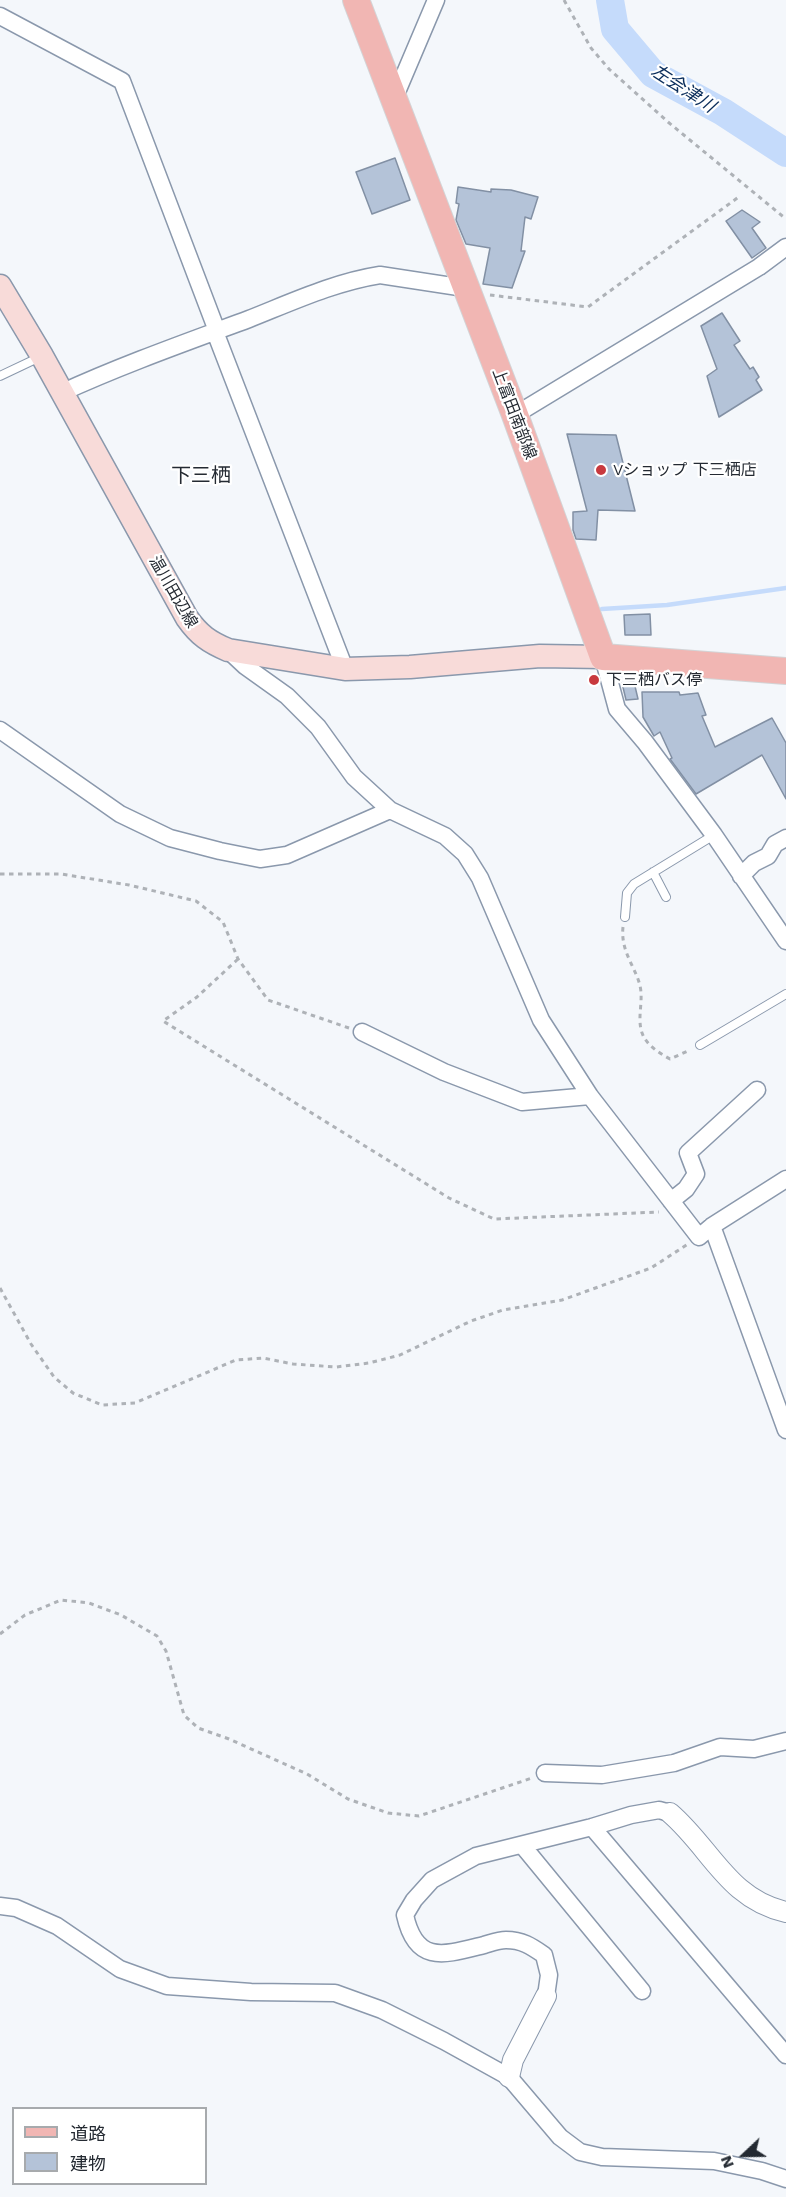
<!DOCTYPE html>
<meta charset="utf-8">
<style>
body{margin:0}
#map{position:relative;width:786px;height:2197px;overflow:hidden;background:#f4f7fb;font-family:"Work Sans","Noto Sans JP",sans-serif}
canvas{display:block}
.legend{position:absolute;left:12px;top:2107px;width:195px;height:78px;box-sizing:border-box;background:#fff;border:2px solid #a7aaad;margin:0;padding:8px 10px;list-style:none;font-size:18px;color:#242a32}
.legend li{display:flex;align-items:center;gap:12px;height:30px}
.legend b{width:30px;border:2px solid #a7aaad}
.north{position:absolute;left:714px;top:2125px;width:60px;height:60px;-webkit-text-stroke:4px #fff;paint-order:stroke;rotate:248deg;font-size:16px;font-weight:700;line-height:24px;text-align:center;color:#242a32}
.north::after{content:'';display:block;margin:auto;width:21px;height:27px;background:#242a32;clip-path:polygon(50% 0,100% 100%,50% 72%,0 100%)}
</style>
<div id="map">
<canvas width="786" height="2197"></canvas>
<ul class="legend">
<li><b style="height:8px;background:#f1b6b3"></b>道路</li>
<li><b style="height:16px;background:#b4c3d8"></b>建物</li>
</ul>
<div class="north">N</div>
</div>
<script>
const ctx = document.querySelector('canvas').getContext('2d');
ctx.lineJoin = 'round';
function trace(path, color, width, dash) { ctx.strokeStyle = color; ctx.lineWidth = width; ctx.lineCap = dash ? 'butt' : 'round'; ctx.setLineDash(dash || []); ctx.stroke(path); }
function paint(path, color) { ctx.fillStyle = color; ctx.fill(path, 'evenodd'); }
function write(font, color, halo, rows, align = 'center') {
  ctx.font = font + ' "Work Sans","Noto Sans JP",sans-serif'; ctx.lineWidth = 4.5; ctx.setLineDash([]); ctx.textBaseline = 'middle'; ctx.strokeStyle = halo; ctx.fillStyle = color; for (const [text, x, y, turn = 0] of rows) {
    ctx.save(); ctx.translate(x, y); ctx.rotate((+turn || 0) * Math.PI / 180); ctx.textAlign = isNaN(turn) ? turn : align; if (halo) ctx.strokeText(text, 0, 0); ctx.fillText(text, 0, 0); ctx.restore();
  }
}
const stream = new Path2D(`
 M 602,609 L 667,605 L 786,588`);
const river = new Path2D(`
 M 610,0 L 615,29 L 653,74 L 723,112 L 786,153`);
const building = new Path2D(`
 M 395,158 L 410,200 L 372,214 L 356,172 Z
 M 458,187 L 491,192 L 491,189 L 511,190 L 538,197 L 531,219 L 525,217 L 521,251 L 525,251 L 512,288 L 483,284 L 490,248 L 466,244 L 456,220 L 459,204 L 456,203 Z
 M 742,210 L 760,222 L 752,228 L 766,248 L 752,258 L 726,221 Z
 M 722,313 L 740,341 L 734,345 L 750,369 L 753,367 L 759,377 L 756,380 L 762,390 L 719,417 L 707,376 L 717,369 L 701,326 Z
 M 567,434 L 616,435 L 635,511 L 598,510 L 596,540 L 576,539 L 573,530 L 573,512 L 587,511 Z
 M 650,614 L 651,635 L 625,635 L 624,615 Z
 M 634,682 L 638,699 L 626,700 L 622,683 Z
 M 642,692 L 679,692 L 680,695 L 698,693 L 706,715 L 702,716 L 715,747 L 772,718 L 786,743 L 786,799 L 762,755 L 696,794 L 670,759 L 672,758 L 660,732 L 654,736 L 643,717 Z`);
const path = new Path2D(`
 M 564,0 L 591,48 L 609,69 L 668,122 L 786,219
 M 490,295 L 588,307 L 740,196
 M 0,874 L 61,874 L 129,885 L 196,901 L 223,922 L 238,959 L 268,1000 L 349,1028
 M 623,927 C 620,955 640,971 641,993 C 642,1008 636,1025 645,1039 C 651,1048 661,1054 670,1059 L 690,1050
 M 238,959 L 197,997 L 163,1021 L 449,1198 L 494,1219 L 659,1212
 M 0,1288 L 31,1344 L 54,1377 L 73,1393 L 102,1405 L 135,1403 L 236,1360 L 263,1358 L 293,1364 L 336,1367 L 369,1363 L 400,1355 L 471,1321 L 503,1310 L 562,1300 L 651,1268 L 688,1244
 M 0,1634 L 25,1615 L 61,1600 L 89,1603 L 121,1615 L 157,1636 L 166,1651 L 184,1715 L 198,1728 L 229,1739 L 307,1774 L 348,1799 L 388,1813 L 419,1816 L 532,1778`);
const service = new Path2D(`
 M 0,376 L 40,357
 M 653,872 L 666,897
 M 625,917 L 627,893 L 634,884 L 714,835
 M 700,1045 L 786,994`);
const minor = new Path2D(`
 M 0,16 L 122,81 L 217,331 L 217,337 L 345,669
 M 394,99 L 436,0
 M 61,393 C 122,365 187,342 249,319 C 292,302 335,282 380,275 L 465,288
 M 515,415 L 759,267 L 786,247
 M 228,650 L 245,666 L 287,696 L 318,727 L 354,777 L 390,810 L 445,836 L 465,854 L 480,878 L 541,1020 L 590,1096 L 699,1237 L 712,1226 L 786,1179
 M 603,657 L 617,709 L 645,742 L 714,835 L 786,941
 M 0,730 L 120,814 L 170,838 L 220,851 L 260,859 L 287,855 L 390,810
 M 741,876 L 754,863 L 768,856 L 775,844 L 786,838
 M 362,1032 L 444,1072 L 522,1102 L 590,1096
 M 671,1201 L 686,1189 L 696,1174 L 688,1153 L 757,1090
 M 712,1226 L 786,1430
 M 545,1773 L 602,1775 L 674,1763 L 720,1747 L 754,1749 L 786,1741
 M 592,1827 L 786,2055
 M 522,1845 L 642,1991
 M 0,1906 L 16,1908 L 57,1926 L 120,1969 L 167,1986 L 251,1992 L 335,1993 L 382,2010 L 444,2041 L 509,2077 L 560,2137 L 580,2152 L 602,2157 L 714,2161 L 762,2171 L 786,2179
 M 546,1996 L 549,1975 L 544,1955 C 531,1946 522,1940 506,1940 C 499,1940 491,1943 484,1945 C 444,1955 416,1965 405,1915 L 414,1900 L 432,1880 L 476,1856 L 592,1827 L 631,1815 L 659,1810 L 670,1813`);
const tertiary = new Path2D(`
 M 670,1813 C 711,1848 728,1899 786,1912
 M 509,2077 L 513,2060 L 546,1996`);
const secondary = new Path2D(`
 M 0,286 L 42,356 L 187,618 C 199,635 209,642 228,650 L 345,669 L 410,667 L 540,656 L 603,657`);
const primary = new Path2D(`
 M 356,0 L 515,415 L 603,657 L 786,671`);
const markers = [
 [601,470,6,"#c8393e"],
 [594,680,6,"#c8393e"]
];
const streetNames = [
 ["上富田南部線",514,414,69],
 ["温川田辺線",173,592,60]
];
const poiNames = [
 ["Vショップ 下三栖店",613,470],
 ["下三栖バス停",606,680]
];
const waterNames = [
 ["左会津川",683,89,33]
];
const quarterNames = [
 ["下三栖",201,476]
];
trace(stream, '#c5dbfb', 4.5);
trace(river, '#c5dbfb', 28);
paint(building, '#b4c3d8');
trace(building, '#8290a4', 1.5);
trace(service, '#8a98ac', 10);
trace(minor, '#8a98ac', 19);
trace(tertiary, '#8a98ac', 22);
trace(secondary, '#8a98ac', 25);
trace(primary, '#d3d4d6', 28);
trace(path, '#aeb2b7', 3, [4.5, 4.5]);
trace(service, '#fff', 8);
trace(minor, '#fff', 16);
trace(tertiary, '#fff', 20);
trace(secondary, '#f8dbd9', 22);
trace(primary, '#f1b6b3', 26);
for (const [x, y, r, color] of markers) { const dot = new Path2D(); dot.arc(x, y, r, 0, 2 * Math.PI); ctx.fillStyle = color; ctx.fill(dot); trace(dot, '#fff', 2); }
write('16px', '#242a32', '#fff', streetNames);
write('16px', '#242a32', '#fff', poiNames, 'left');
write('italic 18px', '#0a2d5b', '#fff', waterNames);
write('20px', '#242a32', '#fff', quarterNames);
</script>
